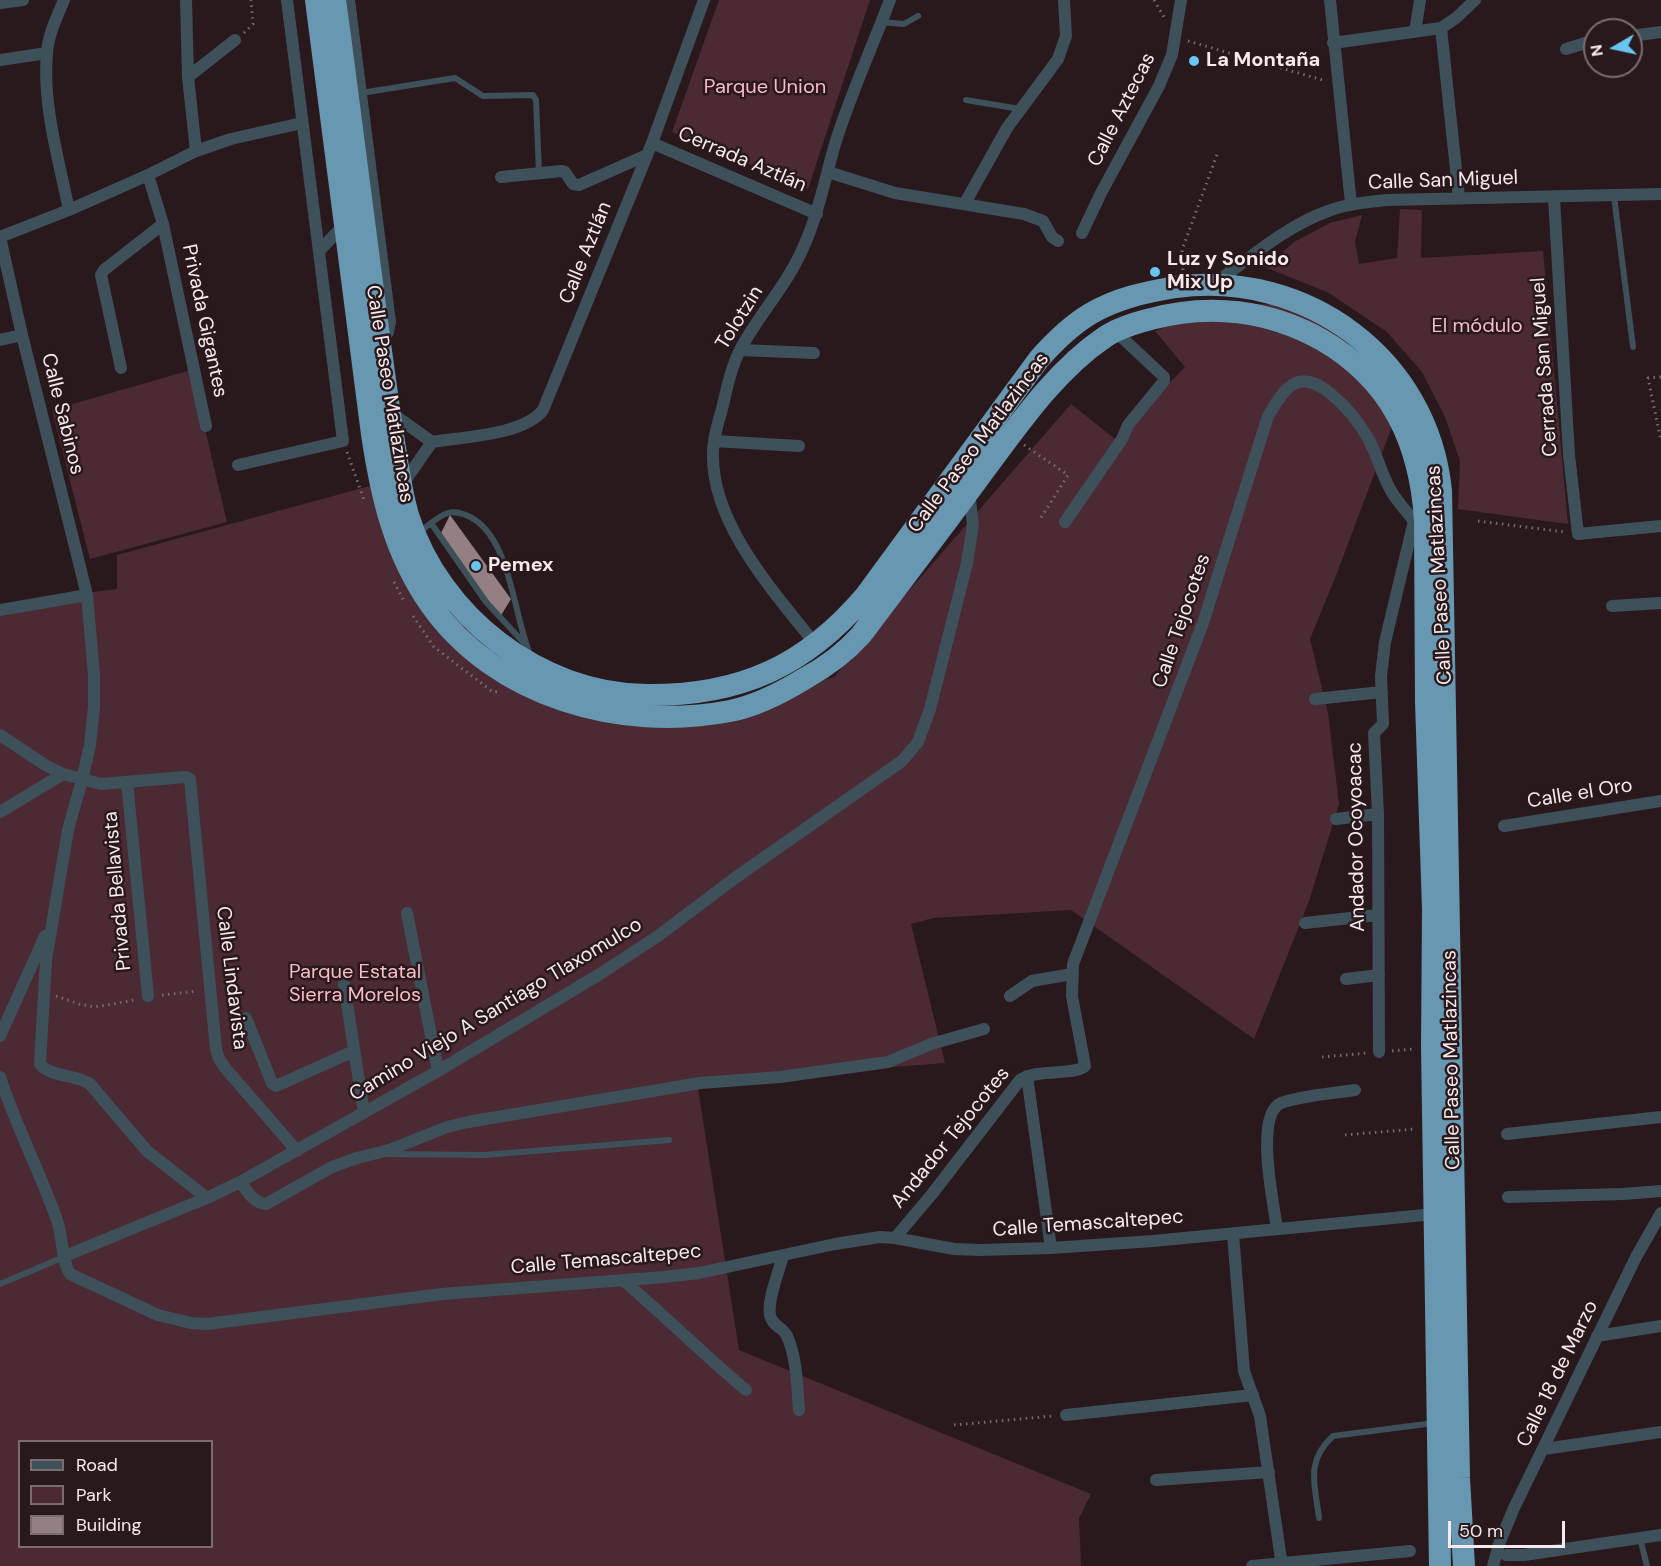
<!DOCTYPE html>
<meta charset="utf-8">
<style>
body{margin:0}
#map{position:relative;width:1661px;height:1566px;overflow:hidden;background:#29191c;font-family:"DM Sans",sans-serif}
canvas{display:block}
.legend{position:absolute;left:18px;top:1440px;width:195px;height:108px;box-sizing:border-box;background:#29191c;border:2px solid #7b6d6f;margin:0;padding:8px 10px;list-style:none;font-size:18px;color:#f6eaec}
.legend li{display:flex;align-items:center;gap:12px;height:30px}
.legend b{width:30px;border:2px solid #7b6d6f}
.north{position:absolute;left:1583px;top:18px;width:60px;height:60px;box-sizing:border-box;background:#29191c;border:2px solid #7b6d6f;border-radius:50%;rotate:261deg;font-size:16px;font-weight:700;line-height:24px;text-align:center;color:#f6eaec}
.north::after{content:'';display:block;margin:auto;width:21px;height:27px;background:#68c4f0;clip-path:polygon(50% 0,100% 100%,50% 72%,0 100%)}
.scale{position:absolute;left:1448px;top:1521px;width:117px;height:27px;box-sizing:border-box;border:3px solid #f6eaec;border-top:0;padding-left:8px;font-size:18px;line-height:21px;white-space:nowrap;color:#f6eaec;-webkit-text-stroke:4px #29191c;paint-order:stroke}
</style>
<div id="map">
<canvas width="1661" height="1566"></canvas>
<ul class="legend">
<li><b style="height:8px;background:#3e515b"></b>Road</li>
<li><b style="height:16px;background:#4c2a33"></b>Park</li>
<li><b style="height:16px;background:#947f83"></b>Building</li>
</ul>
<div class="north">N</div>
<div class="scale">50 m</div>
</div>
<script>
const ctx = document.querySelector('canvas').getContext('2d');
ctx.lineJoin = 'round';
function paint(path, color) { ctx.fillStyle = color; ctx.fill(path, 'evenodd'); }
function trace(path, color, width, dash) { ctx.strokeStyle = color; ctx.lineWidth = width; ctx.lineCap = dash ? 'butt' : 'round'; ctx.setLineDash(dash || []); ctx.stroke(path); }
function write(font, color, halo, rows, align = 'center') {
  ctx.font = font + ' "DM Sans",sans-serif'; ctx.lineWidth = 5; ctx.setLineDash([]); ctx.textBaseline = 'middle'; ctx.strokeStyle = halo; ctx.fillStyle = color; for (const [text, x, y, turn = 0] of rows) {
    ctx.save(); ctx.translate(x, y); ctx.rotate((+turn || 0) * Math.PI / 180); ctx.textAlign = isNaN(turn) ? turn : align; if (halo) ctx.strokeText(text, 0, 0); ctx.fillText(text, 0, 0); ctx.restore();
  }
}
const green = new Path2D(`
 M 719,0 L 870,0 L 808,189 L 672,132 Z
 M 1400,209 L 1422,210 L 1421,258 L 1543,251 L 1568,524 L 1458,509 L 1460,461 L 1445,417 L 1422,372 L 1387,332 L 1329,293 L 1265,267 L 1294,242 L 1330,223 L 1362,215 L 1355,242 L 1359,264 L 1397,258 Z
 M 1270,304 L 1323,319 L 1408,384 L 1337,573 L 1310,639 L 1328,713 L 1339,804 L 1309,901 L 1254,1039 L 1071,910 L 933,918 L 911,924 L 945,1063 L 697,1082 L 739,1350 L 1091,1494 L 1079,1518 L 1081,1566 L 0,1566 L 0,604 L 117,589 L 117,555 L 399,478 L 418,541 L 511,664 L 700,717 L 834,677 L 1071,404 L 1115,439 L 1185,367 L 1155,331 L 1220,306 ZM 20,1442 L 212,1442 L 212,1546 L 20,1546 Z
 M 191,370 L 227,522 L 90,559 L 52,410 Z`);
const building = new Path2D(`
 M 450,515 L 511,599 L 500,617 L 441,533 Z`);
const path = new Path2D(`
 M 1154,0 L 1164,17
 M 244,33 L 253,24 L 251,0
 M 1188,41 L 1326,81
 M 1183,270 L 1182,250 L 1218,152
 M 1661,377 L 1648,378 L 1661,441
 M 1024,445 L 1068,475 L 1039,521
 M 347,452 L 364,500
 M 1478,521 L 1565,532
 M 394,582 L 405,603
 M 413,616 L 434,647 L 493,692 L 500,691
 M 162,995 L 197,991
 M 56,996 L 79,1004 L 95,1007 L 135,1000
 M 1392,1051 L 1413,1049
 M 1322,1057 L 1368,1053
 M 1345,1135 L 1415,1129
 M 954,1425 L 1053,1416`);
const lane = new Path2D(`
 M 882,22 L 904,24 L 918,16
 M 361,93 L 455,78 L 483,96 L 533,95 L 536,100 L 539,173
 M 966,100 L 1020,109
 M 1614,196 L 1633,347
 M 431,523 L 486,602 L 525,644
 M 421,531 C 429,525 438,516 448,513 C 454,511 460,513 466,515 C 511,533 513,615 530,654
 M 388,1154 L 485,1155 L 669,1140
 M 0,1284 L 64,1257
 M 1319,1518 C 1315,1484 1305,1462 1333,1436 L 1434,1423
 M 1640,1538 L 1647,1566`);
const street = new Path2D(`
 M 64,0 C 57,17 48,35 47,53 C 42,103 59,161 69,210
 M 186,0 L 188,77 L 196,151
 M 349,0 L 390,322 L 388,332 L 381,342
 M 1330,0 L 1351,204
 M 0,3 L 23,0
 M 1441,28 L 1459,198
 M 1415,32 L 1420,0
 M 1631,36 L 1661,32
 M 1333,43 L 1441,28 L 1456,18 L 1475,0
 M 1566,49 L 1595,40
 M 0,60 L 47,53
 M 188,77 L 235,40
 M 652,143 L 817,214
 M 828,172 L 895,193 L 1024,214 L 1043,221 L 1052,237 L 1058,241
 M 148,175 L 163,224 L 206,426
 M 501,177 L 562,171 L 565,172 L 573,184 L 579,185 L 647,155
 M 1554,198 L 1569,455 L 1578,534 L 1661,526
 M 965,203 L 1007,128 L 1058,59 L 1066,36 L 1064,0
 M 1082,233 L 1101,193 L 1159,86 L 1172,55 L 1181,0
 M 0,237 L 22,335 L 87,595 L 94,675 L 94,707 L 90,745 L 82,780 L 68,830 L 46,960 L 40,1064 C 50,1077 75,1074 90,1084 L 147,1151 L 207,1198
 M 0,237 L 69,210 L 148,175 L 196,151 L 231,139 L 302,123
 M 319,251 L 345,224
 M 1214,284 C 1250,258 1286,226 1328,211 C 1347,204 1367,202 1387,200 L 1661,194
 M 0,340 L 22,335
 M 740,350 L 814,353
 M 121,368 L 101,275 L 104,270 L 163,224
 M 390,412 L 432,442 C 463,437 524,435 543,410 L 652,143 L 704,0
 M 714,441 L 799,446
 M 238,465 L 343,441 L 287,0
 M 402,485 L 432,442
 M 1065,522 L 1122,439 L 1128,425 L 1164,381 L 1164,377 L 1115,331
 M 1612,606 L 1661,603
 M 0,610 L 87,595
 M 816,645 C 775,593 711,524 713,453 C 713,438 718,423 722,409 C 727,388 731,367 741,348 C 760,313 787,285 803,248 C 818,215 825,179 835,144 C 850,95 872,48 890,0
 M 1315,699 L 1382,692
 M 0,735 L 45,765 L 63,774
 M 127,782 L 148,996
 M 0,812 L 63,774 L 101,784 L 186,777 L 190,779 L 216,1049 L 219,1059 L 226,1069 L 297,1151
 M 1336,819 L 1378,814
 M 1504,826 L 1661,801
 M 407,913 L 438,1071
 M 1305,923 L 1378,915
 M 1346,979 L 1379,975
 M 344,984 L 364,1113
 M 1010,996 L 1032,981 L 1072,974
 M 246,1018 L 272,1083 L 276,1086 L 354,1051
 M 0,1036 L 45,936
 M 1379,1052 L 1378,814 L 1374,733 L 1383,724 L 1381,676 L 1385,642 L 1414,521
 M 1027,1076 L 1051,1248
 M 0,1077 C 16,1126 40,1172 57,1220 C 63,1237 61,1259 70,1274 L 158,1315 L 191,1323 L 207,1324 L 442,1294 L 664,1277 L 699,1273 L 835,1244 L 880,1237 L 895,1238 L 954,1249 L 980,1250 L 1051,1248 L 1153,1241 L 1435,1214
 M 1507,1134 L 1661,1117
 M 240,1182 C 247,1190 254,1204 266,1204 L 332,1167 L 357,1158 L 389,1150 L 447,1127 L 468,1122 L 700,1083 L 780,1077 L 888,1062 L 931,1044 L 984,1029
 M 1508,1197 L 1623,1194 L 1661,1191
 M 1277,1229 C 1274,1205 1254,1115 1281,1103 C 1297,1096 1336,1093 1355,1090
 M 1233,1234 L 1244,1371 L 1260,1416 L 1282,1566
 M 895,1238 L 932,1194 L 1020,1080 C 1038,1068 1075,1076 1085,1066 L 1072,996 L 1073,964 L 1203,623 L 1268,416 C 1285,387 1299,367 1331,394 C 1347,407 1359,422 1369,440 C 1377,455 1381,472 1389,487 C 1395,500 1406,510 1414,521 L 1425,520
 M 65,1256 L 207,1198 L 240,1182 L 438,1071 L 600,974 L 658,936 L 735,878 L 902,761 L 918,742 L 930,709 L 967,563 L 973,525 L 969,492
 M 783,1256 C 779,1271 767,1301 770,1315 C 772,1326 783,1327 787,1336 C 797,1358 797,1386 799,1410
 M 624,1281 C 666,1317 704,1355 746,1390
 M 1597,1336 L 1661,1326
 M 1066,1415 L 1253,1395
 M 1544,1449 L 1661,1432
 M 1156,1480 L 1269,1472
 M 1506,1555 L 1524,1555 L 1661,1535
 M 1252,1566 L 1410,1551
 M 1493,1566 L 1499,1544 L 1514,1508 L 1636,1257 L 1661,1213`);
const highway = new Path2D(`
 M 316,0 L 372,434 C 381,495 394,552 430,604 C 495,697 621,732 730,711 C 756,706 781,693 804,679 C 826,667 844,654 861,635 C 900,583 940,531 978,479 C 1015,430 1053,372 1105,337 C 1118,328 1135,323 1151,319 C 1209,303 1269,310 1322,340 C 1391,380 1420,442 1425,520 L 1426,702 L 1433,909 L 1432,1047 L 1440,1566
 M 335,0 C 348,94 360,188 372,283 C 378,332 385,380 392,429 C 397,458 400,488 408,515 C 440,617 540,694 646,695 C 740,696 806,666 866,595 L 1039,359 C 1054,342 1070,326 1090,314 C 1117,298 1146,292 1176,287 C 1306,270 1428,358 1441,491 L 1459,1478 L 1464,1566`);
const markers = [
 [1194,61,6,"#68c4f0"],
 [1155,272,6,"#68c4f0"],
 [476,566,6,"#68c4f0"]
];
const poiNames = [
 ["La Montaña",1206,61],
 ["Luz y Sonido",1167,260],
 ["Mix Up",1167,283],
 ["Pemex",488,566]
];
const parkNames = [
 ["Parque Union",765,88],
 ["El módulo",1477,327],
 ["Parque Estatal",355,973],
 ["Sierra Morelos",355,996]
];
const streetNames = [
 ["Calle Aztecas",1122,110,-63],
 ["Cerrada Aztlán",742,160,23],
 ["Calle San Miguel",1443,181,-2],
 ["Calle Aztlán",586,253,-68],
 ["Tolotzin",740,318,-58],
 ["Privada Gigantes",204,321,78],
 ["Cerrada San Miguel",1545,367,-94],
 ["Calle Paseo Matlazincas",389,394,81],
 ["Calle Sabinos",62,414,76],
 ["Calle Paseo Matlazincas",979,443,-53],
 ["Calle Paseo Matlazincas",1440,575,-93],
 ["Calle Tejocotes",1182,621,-71],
 ["Calle el Oro",1580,794,-9],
 ["Andador Ocoyoacac",1357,837,-91],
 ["Privada Bellavista",118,891,-95],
 ["Calle Lindavista",231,978,83],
 ["Camino Viejo A Santiago Tlaxomulco",496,1010,-31],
 ["Calle Paseo Matlazincas",1452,1060,-91],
 ["Andador Tejocotes",951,1138,-51],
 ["Calle Temascaltepec",1088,1224,-4],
 ["Calle Temascaltepec",606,1260,-5],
 ["Calle 18 de Marzo",1558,1374,-64]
];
paint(green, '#4c2a33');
paint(building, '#947f83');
trace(path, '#796b6d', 3, [1.5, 4.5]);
trace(lane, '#3e515b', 6);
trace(street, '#3e515b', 12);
trace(highway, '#6898b1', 22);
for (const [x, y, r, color] of markers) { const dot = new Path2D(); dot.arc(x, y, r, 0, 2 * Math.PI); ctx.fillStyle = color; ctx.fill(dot); trace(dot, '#29191c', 2); }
write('bold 20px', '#f6eaec', '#29191c', poiNames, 'left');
write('20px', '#fbbbc9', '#29191c', parkNames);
write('20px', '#f6eaec', '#29191c', streetNames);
</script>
